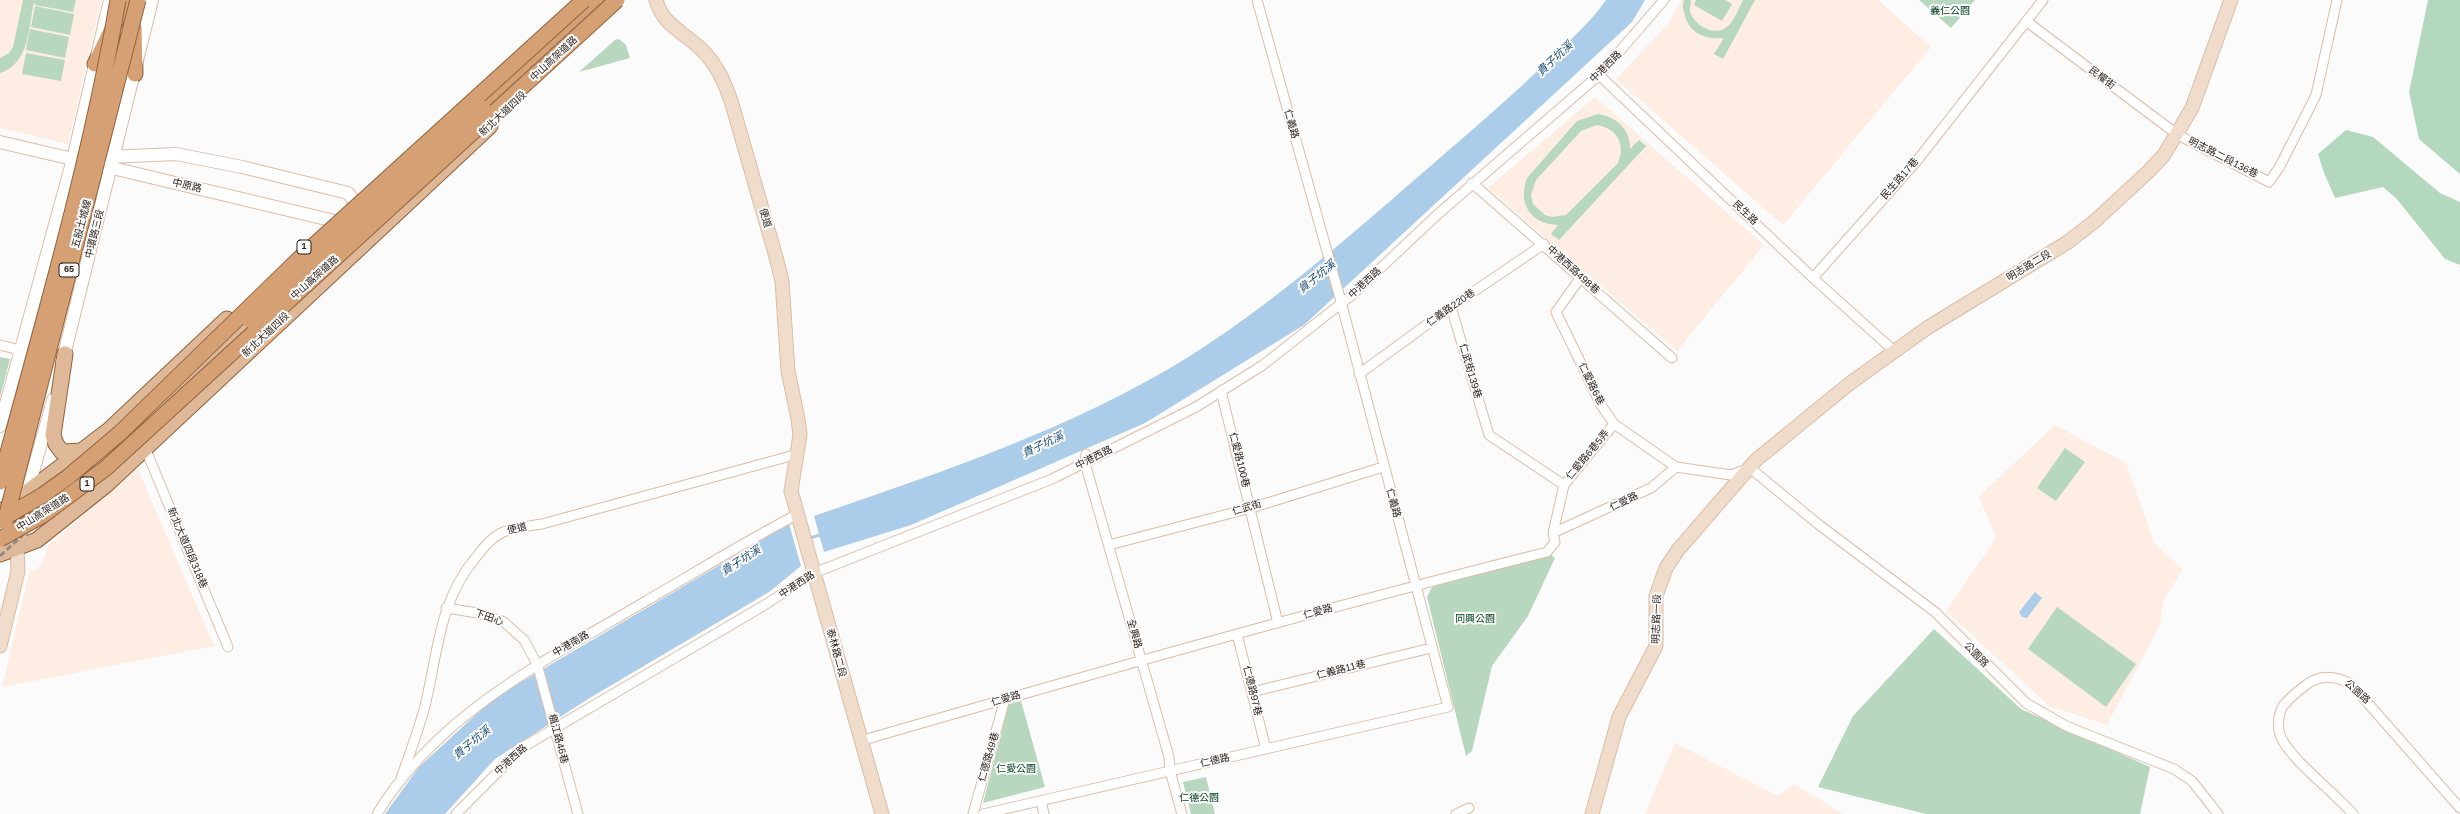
<!DOCTYPE html>
<meta charset="utf-8">
<style>
body{margin:0}
canvas{display:block;background:#fbfbfb}
</style>
<canvas width="2460" height="814"></canvas>
<script>
const ctx = document.querySelector('canvas').getContext('2d');
ctx.lineJoin = 'round';
function paint(path, color) { ctx.fillStyle = color; ctx.fill(path, 'evenodd'); }
function trace(path, color, width, dash) { ctx.strokeStyle = color; ctx.lineWidth = width; ctx.lineCap = dash ? 'butt' : 'round'; ctx.setLineDash(dash || []); ctx.stroke(path); }
function write(font, color, halo, rows, align = 'center') {
  ctx.font = font + ' Helvetica,"Noto Sans TC",sans-serif'; ctx.lineWidth = 4; ctx.setLineDash([]); ctx.textBaseline = 'middle'; ctx.strokeStyle = halo; ctx.fillStyle = color; for (const [text, x, y, turn = 0] of rows) {
    ctx.save(); ctx.translate(x, y); ctx.rotate((+turn || 0) * Math.PI / 180); ctx.textAlign = isNaN(turn) ? turn : align; if (halo) ctx.strokeText(text, 0, 0); ctx.fillText(text, 0, 0); ctx.restore();
  }
}
const built = new Path2D(`
 M 0,0 L 101,0 L 68,144 L 0,128 Z
 M 1682,0 L 1878,0 L 1931,47 L 1783,225 L 1616,79 L 1667,25 Z
 M 1595,97 L 1764,245 L 1677,351 L 1488,188 Z
 M 2055,425 L 2126,463 L 2154,543 L 2183,570 L 2163,601 L 2160,625 L 2107,725 L 2049,706 L 1946,611 L 1996,538 L 1979,496 Z
 M 137,467 L 214,646 L 2,687 L 29,573 L 38,568 L 45,557 L 48,546 Z
 M 1675,743 L 1778,796 L 1794,784 L 1843,814 L 1645,814 Z`);
const green = new Path2D(`
 M 23,0 L 76,0 L 73,12 L 35,5 L 34,2 C 28,29 30,63 0,73 L 0,58 L 9,53 L 13,47 Z
 M 1684,0 L 1691,0 C 1691,4 1689,9 1690,12 C 1695,27 1717,38 1729,25 C 1735,19 1739,8 1743,0 L 1755,0 L 1723,59 L 1714,54 L 1724,38 C 1707,40 1689,34 1685,15 C 1683,10 1682,5 1684,0 Z
 M 1696,0 L 1725,0 L 1732,4 L 1722,21 L 1694,5 Z
 M 1919,0 L 1975,0 L 1951,28 Z
 M 35,6 L 74,14 L 70,35 L 31,27 Z
 M 30,29 L 69,37 L 65,58 L 26,50 Z
 M 619,39 L 626,45 L 630,58 L 579,72 L 615,40 Z
 M 26,53 L 65,60 L 61,81 L 22,74 Z
 M 1598,114 C 1618,118 1630,129 1630,149 L 1639,140 L 1646,146 L 1559,240 L 1551,234 L 1558,225 C 1531,224 1517,204 1527,178 L 1577,121 ZM 1597,125 C 1617,129 1626,143 1618,163 L 1566,215 L 1552,217 L 1545,215 L 1533,204 L 1531,195 L 1536,180 L 1581,131 Z
 M 0,357 L 10,359 L 0,397 Z
 M 2065,448 L 2085,462 L 2056,501 L 2037,488 Z
 M 1550,554 L 1555,558 L 1528,616 L 1492,666 L 1472,751 L 1466,756 L 1427,597 L 1432,587 Z
 M 2057,607 L 2136,664 L 2106,707 L 2028,649 Z
 M 1934,629 L 2021,709 L 2150,767 L 2140,814 L 1926,814 L 1818,787 L 1853,716 Z
 M 1021,701 L 1045,787 L 983,803 L 1009,704 Z
 M 1206,777 L 1215,814 L 1191,814 L 1183,782 Z`);
const forest = new Path2D(`
 M 2428,0 L 2460,0 L 2460,174 L 2419,139 L 2409,92 Z
 M 2346,130 L 2373,137 L 2440,193 L 2460,202 L 2460,265 L 2445,259 L 2396,198 L 2383,187 L 2335,198 L 2324,173 L 2318,154 Z`);
const water = new Path2D(`
 M 1606,0 L 1645,0 L 1632,22 L 1304,325 L 1145,423 L 911,525 L 824,552 L 814,516 C 942,472 1074,428 1190,356 C 1281,298 1361,226 1442,156 C 1479,124 1515,93 1550,59 C 1570,40 1590,23 1606,0 Z
 M 789,524 L 801,566 L 769,592 L 588,699 L 495,759 L 445,814 L 385,814 L 419,767 L 494,698 Z
 M 2035,592 L 2042,598 L 2027,618 L 2022,617 L 2019,612 Z`);
const stream = new Path2D(`
 M 807,539 L 823,534`);
const minor = new Path2D(`
 M 2026,21 L 2178,135 L 2269,182 L 2279,168 L 2316,95 L 2337,0
 M 1599,75 L 1813,278 L 1893,350
 M 1472,183 L 1672,358
 M 1581,277 L 1556,312 L 1601,405 L 1614,424 L 1676,467 L 1731,475 L 1750,468 L 1818,524 L 1935,612 L 2026,703 L 2066,726 L 2174,769 L 2192,781 L 2218,814
 M 1813,278 L 1916,162 L 2043,0
 M 1451,307 L 1489,435 L 1564,485
 M 0,345 L 20,350
 M 1359,374 L 1451,307 L 1544,244
 M 1221,391 L 1278,623
 M 145,448 L 228,647
 M 1086,454 L 1085,463 L 1169,757 L 1170,771 L 1182,814
 M 1553,533 L 1651,488 L 1676,467
 M 1109,545 L 1251,508 L 1383,467
 M 446,608 L 478,613 L 504,622 L 524,640 L 537,664 L 578,814
 M 1237,634 L 1266,749
 M 1252,692 L 1431,648
 M 860,741 C 1088,675 1316,610 1547,552 L 1555,542 L 1553,533 L 1564,485 L 1614,424
 M 400,781 C 409,756 418,732 425,706 C 438,652 439,600 477,556 C 483,548 491,538 501,533 C 514,527 529,526 542,524 L 798,454
 M 1041,801 L 1044,814
 M 377,814 C 439,712 547,660 646,601 C 696,572 746,541 798,514
 M 456,814 L 523,747 L 763,606 L 814,573 L 1052,479 L 1196,407 L 1263,365 L 1352,295 L 1438,214 L 1599,75 L 1664,0
 M 973,814 L 1005,699
 M 983,814 L 1448,707 L 1340,298 L 1257,0
 M 1456,814 L 1469,808
 M 2353,814 C 2334,792 2296,764 2283,741 C 2277,732 2277,716 2283,706 C 2289,698 2298,691 2306,685 C 2320,674 2336,676 2351,684 L 2460,808`);
const tertiary = new Path2D(`
 M 0,142 L 81,161
 M 108,157 L 176,154 L 242,167 L 348,193 L 354,201
 M 104,166 L 347,224
 M 62,363 L 152,0
 M 0,426 L 73,159 L 110,0
 M 28,490 L 53,400`);
const secondary = new Path2D(`
 M 656,0 C 662,24 683,32 700,48 C 717,64 725,83 732,104 L 776,257 L 782,281 L 788,371 L 798,419 L 800,435 L 791,491 L 882,814
 M 0,646 L 18,571 L 17,548 L 27,497
 M 1592,814 L 1619,717 L 1656,646 L 1656,596 L 1666,568 L 1678,550 L 1756,460 L 1849,384 L 1927,328 L 2068,242 L 2095,221 L 2149,171 L 2164,155 L 2192,108 L 2231,0`);
const primary = new Path2D(`
 M 65,354 L 53,435 L 56,444 L 62,452 L 82,451
 M 33,509 L 79,480 L 261,312
 M 4,510 L 109,430 L 227,319
 M 0,554 L 37,540 L 106,485 L 490,126`);
const trunk = new Path2D(`
 M 134,27 L 135,74
 M 95,64 L 126,0
 M 483,108 L 602,0`);
const rail = new Path2D(`
 M 0,556 L 606,0`);
const trunkBridge = new Path2D(`
 M 250,320 L 312,266 L 483,108
 M 0,482 C 43,322 90,163 118,0
 M 0,520 L 43,495 L 68,477 L 120,433 L 300,258 L 584,0
 M 5,522 L 138,0
 M 0,539 L 43,515 L 106,468 L 617,0`);
const shields = [
 [304,247,14],
 [69,270,20],
 [87,484,14]
];
const shieldNames = [
 ["1",304,247],
 ["65",69,270],
 ["1",87,484]
];
const parkNames = [
 ["義仁公園",1950,11],
 ["同興公園",1475,619],
 ["仁愛公園",1016,769],
 ["仁德公園",1199,798]
];
const streetNames = [
 ["中山高架道路",554,59,-43],
 ["中港西路",1606,67,-45],
 ["民權街",2102,78,37],
 ["新北大道四段",503,114,-43],
 ["仁義路",1291,124,75],
 ["明志路二段136巷",2223,158,27],
 ["民生路17巷",1900,179,-49],
 ["中原路",187,186,13],
 ["民生路",1745,213,43],
 ["便道",765,218,74],
 ["五股土城線",82,224,-75],
 ["中環路三段",95,234,-76],
 ["明志路二段",2029,266,-31],
 ["中港西路498巷",1573,270,42],
 ["中山高架道路",315,278,-42],
 ["中港西路",1365,283,-43],
 ["仁義路220巷",1451,308,-35],
 ["新北大道四段",266,335,-43],
 ["仁武街139巷",1470,371,74],
 ["仁愛路6巷",1591,384,64],
 ["仁愛路6巷5弄",1588,455,-50],
 ["中港西路",1094,458,-27],
 ["仁愛路100巷",1239,460,76],
 ["仁愛路",1624,502,-26],
 ["仁義路",1393,503,75],
 ["仁武街",1247,508,-16],
 ["中山高架道路",43,513,-32],
 ["便道",517,529,-14],
 ["新北大道四段318巷",187,548,67],
 ["中港西路",797,585,-33],
 ["仁愛路",1318,612,-15],
 ["下田心",489,618,20],
 ["明志路一段",1657,619,-88],
 ["全興路",1134,634,74],
 ["中港南路",571,644,-30],
 ["泰林路二段",836,653,75],
 ["公園路",1976,655,46],
 ["仁義路11巷",1341,670,-14],
 ["仁德路97巷",1252,691,76],
 ["公園路",2357,692,42],
 ["仁愛路",1006,699,-16],
 ["楓江路46巷",558,739,75],
 ["仁德路49巷",989,757,-74],
 ["中港西路",511,760,-42],
 ["仁德路",1215,761,-13]
];
const waterNames = [
 ["貴子坑溪",1555,59,-43],
 ["貴子坑溪",1317,277,-39],
 ["貴子坑溪",1043,445,-26],
 ["貴子坑溪",741,561,-33],
 ["貴子坑溪",472,743,-40]
];
paint(built, '#feede2');
paint(green, '#b7d7bf');
paint(forest, '#b4d8bd');
paint(water, '#accde9');
trace(stream, '#accde9', 3);
trace(minor, '#debca6', 11);
trace(tertiary, '#debca6', 14);
trace(secondary, '#debca6', 15);
trace(primary, '#92633d', 17);
trace(trunk, '#92633d', 17);
trace(minor, '#fff', 9);
trace(tertiary, '#fff', 12);
trace(secondary, '#efdccb', 13);
trace(primary, '#dfb897', 15);
trace(trunk, '#d4a074', 15);
trace(rail, '#918b87', 3, [6, 3]);
trace(trunkBridge, '#92633d', 17, []);
trace(trunkBridge, '#d4a074', 15);
for (const [x, y, w] of shields) { const box = new Path2D(); box.roundRect(x - w / 2, y - 7, w, 14, 3); ctx.fillStyle = '#fbfbfb'; ctx.fill(box); trace(box, '#291d15', 1); }
write('bold 9px', '#291d15', null, shieldNames);
write('10px', '#03401f', '#fbfbfb', parkNames);
write('10px', '#291d15', '#fbfbfb', streetNames);
write('italic 11px', '#1c4f75', '#fbfbfb', waterNames);
</script>
